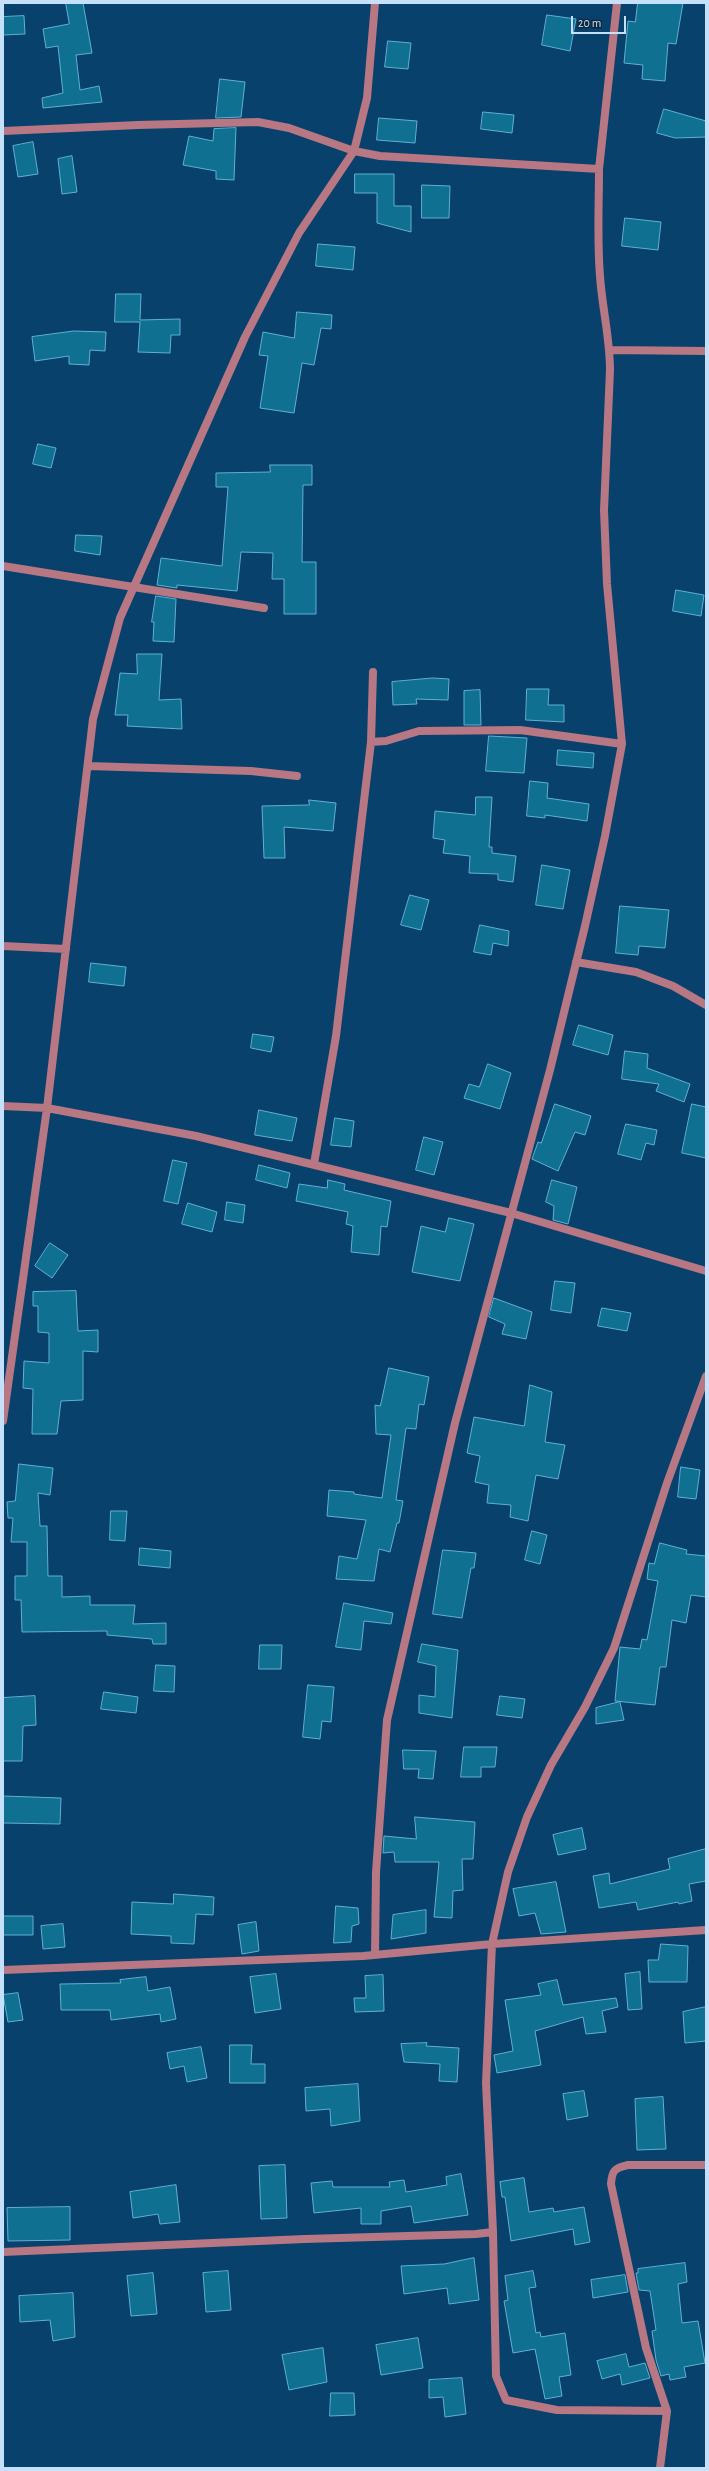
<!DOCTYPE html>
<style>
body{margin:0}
#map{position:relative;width:709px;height:2471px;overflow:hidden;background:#08416c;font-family:"Alegreya Sans",sans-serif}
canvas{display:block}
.frame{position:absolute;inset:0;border:4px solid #c5e0fa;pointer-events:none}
.scale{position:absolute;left:571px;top:16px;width:55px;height:18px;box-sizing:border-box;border:2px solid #c5e0fa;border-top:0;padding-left:5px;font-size:12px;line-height:14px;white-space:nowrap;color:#c5e0fa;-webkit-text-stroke:3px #12273b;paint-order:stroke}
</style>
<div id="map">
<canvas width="709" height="2471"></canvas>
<div class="frame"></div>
<div class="scale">20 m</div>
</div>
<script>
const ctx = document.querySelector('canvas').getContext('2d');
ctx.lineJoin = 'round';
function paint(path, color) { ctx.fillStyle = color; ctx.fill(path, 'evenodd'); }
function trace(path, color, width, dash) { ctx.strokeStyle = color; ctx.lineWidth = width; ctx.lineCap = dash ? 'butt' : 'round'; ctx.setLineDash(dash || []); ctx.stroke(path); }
const building = new Path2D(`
 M 66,3 L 83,3 L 92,53 L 76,55 L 80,90 L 99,86 L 102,102 L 43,108 L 42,98 L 63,93 L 58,46 L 46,48 L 43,29 L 69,24 Z
 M 638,3 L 683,3 L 676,44 L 668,43 L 665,81 L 642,79 L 643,65 L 624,63 L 628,21 L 635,22 Z
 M 547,15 L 576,19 L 570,51 L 542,45 Z
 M 24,16 L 25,34 L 3,35 L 3,17 Z
 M 388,41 L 411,43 L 408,69 L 385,67 Z
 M 220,79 L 245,82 L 241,117 L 216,118 Z
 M 664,109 L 706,121 L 706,137 L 675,138 L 657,133 Z
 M 483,112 L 514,115 L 512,133 L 481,129 Z
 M 379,118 L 417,121 L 415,143 L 377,140 Z
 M 236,128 L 234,180 L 216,179 L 216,171 L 183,165 L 189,136 L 213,141 L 214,129 Z
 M 33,142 L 38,174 L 18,177 L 13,146 Z
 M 72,156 L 77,192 L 62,194 L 58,159 Z
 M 355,174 L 394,174 L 394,206 L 411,206 L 411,232 L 377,223 L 377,193 L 355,193 Z
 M 422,185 L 450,186 L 449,218 L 422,218 Z
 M 625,218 L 661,222 L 658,250 L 622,246 Z
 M 318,244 L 355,247 L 353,270 L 316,266 Z
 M 116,294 L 141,294 L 140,320 L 180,319 L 180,335 L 171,335 L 170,353 L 138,352 L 140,322 L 115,322 Z
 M 297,312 L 332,315 L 331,329 L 321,328 L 314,365 L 302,363 L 294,413 L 260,408 L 268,356 L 259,355 L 263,332 L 294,338 Z
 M 74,331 L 106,332 L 105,351 L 90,350 L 89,365 L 69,364 L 69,356 L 35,361 L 32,337 Z
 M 38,444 L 56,448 L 51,468 L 33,464 Z
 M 270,465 L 312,465 L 312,485 L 303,485 L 302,562 L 316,562 L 316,614 L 284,614 L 284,579 L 272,579 L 273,553 L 241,552 L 237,591 L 177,585 L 177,588 L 157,585 L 161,558 L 222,566 L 228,487 L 216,487 L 216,473 L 270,472 Z
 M 76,535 L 102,536 L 100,555 L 75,551 Z
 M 676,590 L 704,595 L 701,616 L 673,611 Z
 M 156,596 L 176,599 L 174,642 L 153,641 L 154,622 L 152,622 Z
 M 137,654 L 162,654 L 159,700 L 181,699 L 182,729 L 127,726 L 128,715 L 115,715 L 120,673 L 137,674 Z
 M 433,678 L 449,679 L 448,700 L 416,699 L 417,704 L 393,705 L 392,682 Z
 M 527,689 L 549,689 L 548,705 L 564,705 L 564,722 L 526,720 Z
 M 480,690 L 481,725 L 464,725 L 464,691 Z
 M 489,736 L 527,738 L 524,773 L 486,771 Z
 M 558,750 L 594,753 L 593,768 L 557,765 Z
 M 530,781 L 548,783 L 547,798 L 589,804 L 587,821 L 545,815 L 545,818 L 527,816 Z
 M 476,797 L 492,797 L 489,847 L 492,847 L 492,853 L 516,856 L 513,882 L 498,880 L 498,874 L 469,873 L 470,856 L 443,853 L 445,840 L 433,838 L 435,811 L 475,815 Z
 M 309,800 L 336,803 L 333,831 L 284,827 L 285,858 L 264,858 L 262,806 L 309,805 Z
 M 542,865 L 570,870 L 563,909 L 536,905 Z
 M 410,895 L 429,900 L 421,930 L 401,925 Z
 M 620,906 L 669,910 L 665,948 L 639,946 L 638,955 L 616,953 Z
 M 480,925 L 509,931 L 508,946 L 493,943 L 491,955 L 474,952 Z
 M 91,963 L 126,967 L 124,986 L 89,982 Z
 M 579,1025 L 613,1035 L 608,1055 L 573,1045 Z
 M 253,1034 L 274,1037 L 271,1052 L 251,1048 Z
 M 625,1051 L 648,1054 L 647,1068 L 690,1084 L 684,1102 L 656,1091 L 659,1084 L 622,1079 Z
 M 488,1064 L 511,1073 L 500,1109 L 464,1098 L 469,1084 L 479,1087 Z
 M 555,1104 L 591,1116 L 585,1135 L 575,1132 L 558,1171 L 532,1159 L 538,1142 L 541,1143 Z
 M 692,1104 L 706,1107 L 706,1158 L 682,1153 Z
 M 259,1110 L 297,1118 L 292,1141 L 255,1135 Z
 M 335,1118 L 354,1121 L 351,1147 L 331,1145 Z
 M 626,1124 L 657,1130 L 654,1145 L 646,1143 L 641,1160 L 618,1154 Z
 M 424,1137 L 443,1142 L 434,1175 L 416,1170 Z
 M 173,1160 L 187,1163 L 178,1204 L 164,1201 Z
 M 259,1165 L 290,1173 L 287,1188 L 256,1180 Z
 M 328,1180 L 345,1184 L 344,1190 L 391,1201 L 387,1227 L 381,1226 L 379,1255 L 351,1252 L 353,1226 L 346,1224 L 348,1212 L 296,1201 L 299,1184 L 327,1188 Z
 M 552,1180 L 577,1187 L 568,1224 L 553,1220 L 554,1206 L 546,1202 Z
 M 227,1202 L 245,1205 L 243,1223 L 225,1220 Z
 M 188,1203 L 217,1212 L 212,1232 L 182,1224 Z
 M 449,1218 L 474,1224 L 460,1281 L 412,1272 L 421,1226 L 445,1232 Z
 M 50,1243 L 68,1255 L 52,1278 L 35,1266 Z
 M 555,1281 L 575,1283 L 571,1313 L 551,1310 Z
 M 76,1291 L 78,1331 L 98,1330 L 98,1352 L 83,1351 L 83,1400 L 61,1401 L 57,1434 L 32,1434 L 33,1389 L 23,1388 L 24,1361 L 49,1363 L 49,1333 L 38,1332 L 38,1306 L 33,1306 L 33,1292 Z
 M 494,1298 L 532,1312 L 526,1339 L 502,1334 L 505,1324 L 489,1317 Z
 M 602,1308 L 631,1313 L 627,1331 L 598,1326 Z
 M 389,1368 L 429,1377 L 424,1405 L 419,1404 L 416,1429 L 406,1428 L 396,1500 L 403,1501 L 399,1523 L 397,1523 L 390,1552 L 379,1549 L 374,1581 L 336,1579 L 339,1556 L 357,1559 L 366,1520 L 327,1516 L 329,1490 L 354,1492 L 354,1494 L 382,1498 L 391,1435 L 376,1434 L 375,1405 L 380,1406 Z
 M 530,1385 L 552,1392 L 545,1442 L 565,1445 L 558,1479 L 536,1475 L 528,1521 L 510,1517 L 511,1505 L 487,1503 L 489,1485 L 475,1482 L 480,1456 L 467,1453 L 474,1417 L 524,1426 Z
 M 19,1464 L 53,1468 L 50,1495 L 38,1493 L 40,1526 L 47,1526 L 48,1576 L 62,1576 L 62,1597 L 90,1596 L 90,1605 L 135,1605 L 133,1624 L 166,1623 L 166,1644 L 153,1644 L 152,1639 L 107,1635 L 107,1631 L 22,1632 L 21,1600 L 15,1600 L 15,1576 L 27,1576 L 27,1542 L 11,1542 L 13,1518 L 8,1518 L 7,1502 L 15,1501 Z
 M 681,1467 L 700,1470 L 696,1499 L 678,1497 Z
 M 111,1511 L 127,1511 L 125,1541 L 110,1540 Z
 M 532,1531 L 547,1535 L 540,1564 L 525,1560 Z
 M 660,1543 L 687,1550 L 686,1554 L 706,1556 L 706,1597 L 691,1595 L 686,1623 L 672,1620 L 666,1667 L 660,1667 L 655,1705 L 615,1701 L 620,1647 L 640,1649 L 642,1639 L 647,1640 L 658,1581 L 647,1579 L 649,1563 L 654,1564 Z
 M 140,1548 L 171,1551 L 170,1568 L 139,1565 Z
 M 443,1550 L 476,1553 L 474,1568 L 471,1568 L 462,1618 L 433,1614 Z
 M 344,1603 L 393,1613 L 391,1624 L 364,1621 L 361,1650 L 336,1647 Z
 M 422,1644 L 458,1650 L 452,1718 L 419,1713 L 419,1695 L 435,1697 L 436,1666 L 418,1662 Z
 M 260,1645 L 282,1645 L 281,1669 L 259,1669 Z
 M 156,1665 L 175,1666 L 174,1692 L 154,1691 Z
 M 308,1685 L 334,1687 L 331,1722 L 322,1721 L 320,1739 L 303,1737 Z
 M 104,1692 L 138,1697 L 136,1713 L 101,1709 Z
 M 35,1696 L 36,1725 L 23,1726 L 22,1761 L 3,1761 L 3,1698 Z
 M 500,1696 L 525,1699 L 522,1718 L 497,1715 Z
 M 620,1702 L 624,1720 L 596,1724 L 596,1708 Z
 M 464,1747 L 497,1747 L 495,1767 L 481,1767 L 481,1777 L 461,1777 Z
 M 403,1750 L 436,1751 L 433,1779 L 418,1778 L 419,1769 L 404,1769 Z
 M 3,1796 L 61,1798 L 60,1824 L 3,1823 Z
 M 415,1817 L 475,1822 L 473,1859 L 462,1859 L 463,1890 L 453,1891 L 452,1918 L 434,1917 L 439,1862 L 395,1862 L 394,1852 L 383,1853 L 384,1836 L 416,1839 Z
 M 582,1828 L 586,1849 L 558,1855 L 553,1835 Z
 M 706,1849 L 706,1881 L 689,1884 L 692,1901 L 679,1904 L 678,1902 L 638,1910 L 636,1902 L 599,1908 L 593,1876 L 609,1873 L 610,1884 L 670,1869 L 668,1859 Z
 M 556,1882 L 566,1932 L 541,1934 L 535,1913 L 519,1916 L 513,1889 Z
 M 174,1894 L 214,1897 L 213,1915 L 196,1914 L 194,1944 L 171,1943 L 171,1936 L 131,1934 L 132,1902 L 173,1904 Z
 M 336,1906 L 358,1908 L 359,1924 L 352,1926 L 351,1942 L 334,1943 Z
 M 426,1910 L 426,1933 L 391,1939 L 393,1915 Z
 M 3,1916 L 33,1916 L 33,1935 L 3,1935 Z
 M 256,1922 L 259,1951 L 242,1954 L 238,1925 Z
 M 63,1924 L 65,1947 L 43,1949 L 41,1926 Z
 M 661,1944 L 688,1946 L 687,1982 L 649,1982 L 648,1960 L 658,1960 Z
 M 640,1972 L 642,2009 L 628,2010 L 625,1974 Z
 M 276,1974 L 281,2009 L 255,2013 L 250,1977 Z
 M 383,1975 L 384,2011 L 355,2012 L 354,1998 L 366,1998 L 365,1976 Z
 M 146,1977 L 148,1991 L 170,1987 L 176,2019 L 161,2022 L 160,2014 L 111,2020 L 110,2010 L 61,2010 L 60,1984 L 121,1983 L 120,1980 Z
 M 557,1980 L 563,2005 L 616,1998 L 618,2007 L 602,2011 L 606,2032 L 586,2034 L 583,2017 L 535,2031 L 541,2065 L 497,2073 L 494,2055 L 513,2051 L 505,2000 L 541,1995 L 538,1984 Z
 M 18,1993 L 23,2020 L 8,2022 L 3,1995 Z
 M 706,2007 L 706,2041 L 685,2043 L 683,2012 Z
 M 427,2043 L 426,2046 L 459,2048 L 457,2082 L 439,2081 L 440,2064 L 404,2062 L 401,2044 Z
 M 230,2045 L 252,2045 L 251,2064 L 265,2064 L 265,2083 L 230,2083 Z
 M 201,2047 L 207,2078 L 187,2082 L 184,2066 L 170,2069 L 167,2053 Z
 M 358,2084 L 360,2121 L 331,2126 L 330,2109 L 306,2111 L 305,2088 Z
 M 584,2091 L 588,2116 L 567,2120 L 563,2094 Z
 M 663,2097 L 666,2149 L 637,2150 L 635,2099 Z
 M 285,2165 L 287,2218 L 261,2219 L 259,2166 Z
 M 461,2174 L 468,2215 L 414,2223 L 411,2206 L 381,2211 L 381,2224 L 361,2224 L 361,2208 L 314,2213 L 311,2183 L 332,2181 L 333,2187 L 390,2187 L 389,2182 L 404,2180 L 406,2192 L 447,2185 L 446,2177 Z
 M 524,2178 L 529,2212 L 553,2208 L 554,2212 L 584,2207 L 590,2242 L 575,2245 L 573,2229 L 511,2241 L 505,2197 L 502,2197 L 500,2182 Z
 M 176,2185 L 180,2222 L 160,2224 L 158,2214 L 133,2218 L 130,2192 Z
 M 70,2207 L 70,2240 L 8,2241 L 7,2208 Z
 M 474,2258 L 479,2300 L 449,2304 L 447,2288 L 404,2294 L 401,2266 L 444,2264 Z
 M 685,2263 L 687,2282 L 678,2284 L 682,2323 L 698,2321 L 705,2363 L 684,2367 L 686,2377 L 670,2380 L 669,2374 L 661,2376 L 656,2360 L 652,2331 L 656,2330 L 650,2291 L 639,2290 L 636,2273 L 638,2273 L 638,2269 Z
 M 228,2271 L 231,2310 L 206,2312 L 203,2273 Z
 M 533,2271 L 536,2287 L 529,2288 L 536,2333 L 540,2332 L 541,2337 L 565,2333 L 571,2375 L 559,2377 L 562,2396 L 545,2399 L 535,2349 L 513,2353 L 504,2301 L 508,2300 L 505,2276 Z
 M 153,2273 L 157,2314 L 131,2316 L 127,2276 Z
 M 625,2275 L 628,2292 L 593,2298 L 591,2280 Z
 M 73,2293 L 75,2337 L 53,2341 L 50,2320 L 20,2322 L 19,2296 Z
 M 418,2338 L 423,2368 L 381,2375 L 376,2345 Z
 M 323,2348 L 327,2382 L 289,2390 L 282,2355 Z
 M 626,2354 L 629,2367 L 645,2363 L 650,2378 L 622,2385 L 620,2374 L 602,2379 L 597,2361 Z
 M 462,2378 L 466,2414 L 445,2417 L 443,2397 L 429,2398 L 429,2380 Z
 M 331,2393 L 354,2393 L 355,2415 L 330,2416 Z`);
const street = new Path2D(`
 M 3,131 L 138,125 L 258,122 L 289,128 L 354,151 L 367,98 L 375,3
 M 610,350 L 706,351
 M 3,566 L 264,608
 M 373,672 L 371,742 L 386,741 L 419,731 L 520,730 L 622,744
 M 88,766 L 251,771 L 297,776
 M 3,946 L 66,949
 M 576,962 L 636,972 L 673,986 L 706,1005
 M 3,1106 L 47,1108 L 196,1136 L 511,1213 L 706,1271
 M 314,1164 L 336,1036 L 371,742
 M 3,1421 L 47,1108 L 93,719 L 120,618 L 245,337 L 299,233 L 354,151 L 380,156 L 599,169 L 617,3
 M 375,1955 L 376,1872 L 387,1720 L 455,1423 L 550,1070 L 585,926 L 605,836 L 622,744 L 607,584 L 604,510 L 610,370 C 610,338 602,307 600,276 C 597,240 599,204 599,169
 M 3,1970 L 363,1956 L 492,1944 L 706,1930
 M 493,2232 L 496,2376 L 506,2400 L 557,2410 L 667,2411
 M 3,2252 L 305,2239 L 476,2234 L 493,2232 L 486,2083 L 492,1944 L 508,1872 L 527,1817 L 551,1765 L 585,1707 L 614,1648 L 667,1483 L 706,1376
 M 660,2468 L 667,2411 L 646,2348 L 611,2184 C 612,2171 614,2168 628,2165 L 706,2165`);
paint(building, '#0f7091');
trace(building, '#61b0d2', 1);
trace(street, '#b77783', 8);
</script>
